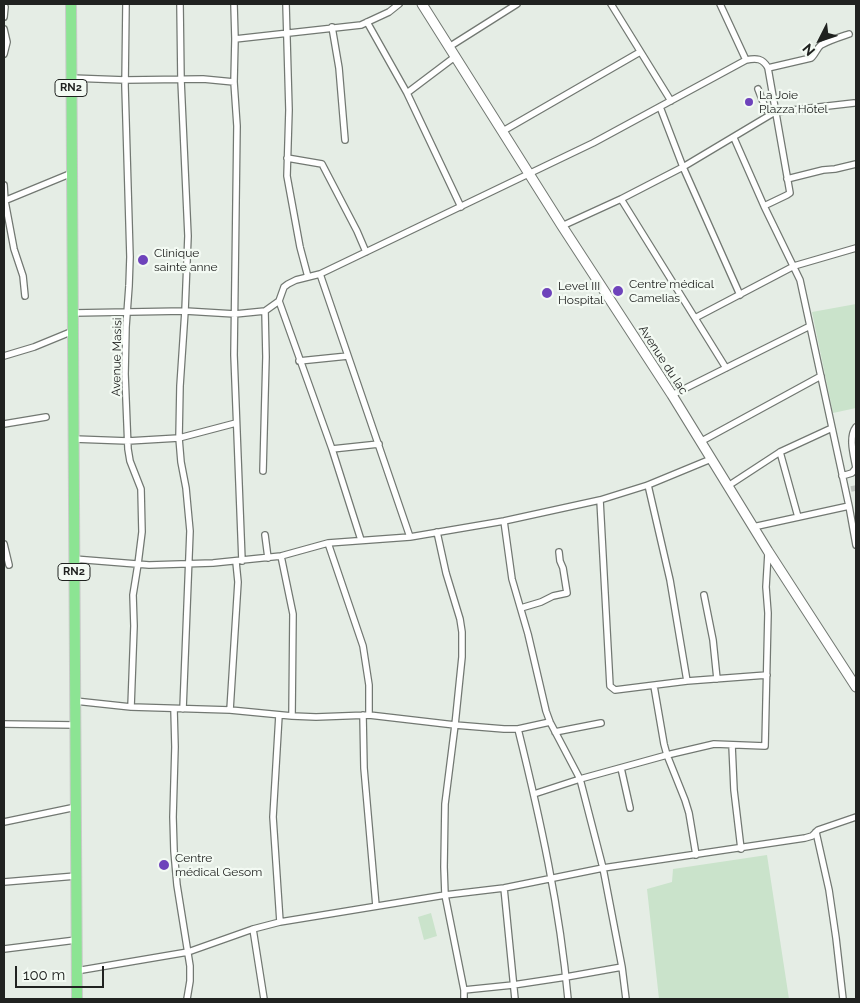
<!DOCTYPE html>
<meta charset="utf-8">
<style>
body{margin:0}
#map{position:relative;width:860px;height:1003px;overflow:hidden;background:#e5ede5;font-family:Raleway,sans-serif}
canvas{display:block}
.frame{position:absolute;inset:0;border:5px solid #202220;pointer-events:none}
.north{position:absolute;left:795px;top:15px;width:50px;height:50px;-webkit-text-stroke:4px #f3faf3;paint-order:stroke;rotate:229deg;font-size:14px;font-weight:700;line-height:20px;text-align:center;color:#202220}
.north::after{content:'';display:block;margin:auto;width:18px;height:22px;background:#202220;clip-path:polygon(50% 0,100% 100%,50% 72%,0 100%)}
.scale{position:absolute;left:15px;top:966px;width:89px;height:22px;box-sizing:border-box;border:2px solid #202220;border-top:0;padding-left:6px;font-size:15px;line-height:18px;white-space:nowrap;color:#202220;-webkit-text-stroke:4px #f3faf3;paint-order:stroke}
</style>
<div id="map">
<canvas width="860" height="1003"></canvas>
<div class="frame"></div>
<div class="north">N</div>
<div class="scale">100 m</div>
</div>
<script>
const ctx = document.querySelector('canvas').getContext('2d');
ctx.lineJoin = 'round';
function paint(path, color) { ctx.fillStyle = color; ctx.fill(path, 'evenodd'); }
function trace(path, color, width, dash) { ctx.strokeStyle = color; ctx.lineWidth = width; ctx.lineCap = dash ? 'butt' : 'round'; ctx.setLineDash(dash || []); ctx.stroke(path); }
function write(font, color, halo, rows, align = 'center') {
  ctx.font = font + ' Raleway,sans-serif'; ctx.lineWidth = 4.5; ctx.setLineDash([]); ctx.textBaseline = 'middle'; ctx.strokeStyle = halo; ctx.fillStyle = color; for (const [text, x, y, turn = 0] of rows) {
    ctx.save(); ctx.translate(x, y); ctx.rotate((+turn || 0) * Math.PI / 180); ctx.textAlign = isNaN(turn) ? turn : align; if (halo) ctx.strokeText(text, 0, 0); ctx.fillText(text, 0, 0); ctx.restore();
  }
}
const green = new Path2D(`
 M 856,304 L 856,408 L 833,413 L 812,312 Z
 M 767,855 L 789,999 L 659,999 L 647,889 L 672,882 L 673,869 Z
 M 431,913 L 437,936 L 424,940 L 418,917 Z`);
const streetTunnel = new Path2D(`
 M 851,489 L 856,488`);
const street = new Path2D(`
 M 126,4 L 125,86 L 130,257 L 129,286 L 126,327 L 125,374 L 128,449 L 130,461 L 141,489 L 142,532 L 138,564 L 133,595 L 134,626 L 131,707
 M 180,4 L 181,80 L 188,236 L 185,311 L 180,386 L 179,438 L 181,462 L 186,488 L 190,531 L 183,709
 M 234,4 L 235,39 L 234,82 L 237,126 L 234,355 L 242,561
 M 286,4 L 289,110 L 287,176 L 300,247 L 308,277
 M 611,4 L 671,101
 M 720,4 L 746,60
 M 4,17 L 5,7 L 4,4
 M 367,22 L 407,93 L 461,207
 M 332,27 L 339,68 L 345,140
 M 4,29 L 7,42 L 4,54
 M 235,39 L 361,25 L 389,12 L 399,4
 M 449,47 L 517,4
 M 768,68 L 811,58 C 815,55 817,48 821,45 C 830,40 840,37 849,34
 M 71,78 L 125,80 L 203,79 L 234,82
 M 758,89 L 765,107 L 770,115
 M 407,93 L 456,56
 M 660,107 L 683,167 L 740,295
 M 503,131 L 640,52
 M 734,138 L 764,206 L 800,280 L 849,506 L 856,545
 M 287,158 L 322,164 L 357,231 L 366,252
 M 787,179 L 823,170 L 835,169 L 856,164
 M 4,185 L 5,201 L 14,249 L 23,276 L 25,296
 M 621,199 L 726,368
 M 4,201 L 72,173
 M 562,226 L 621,199 L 683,167 L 775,112 L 854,103
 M 320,274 L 410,537
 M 279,301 L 332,449 L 361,540
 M 73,313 L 185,311 L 235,314 L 265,311 L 279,301 L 284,287 L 288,284 L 296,280 L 320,274 L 593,143 L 746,60 C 756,58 763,58 768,68 L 790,193 L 787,195 L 764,206
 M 695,318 L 794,266 L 856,248
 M 4,356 L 34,347 L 73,331
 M 299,361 L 348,356
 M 672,395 L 810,326
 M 4,424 L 46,417
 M 74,439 L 128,441 L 179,438 L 236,423
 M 700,442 L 821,376
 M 332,449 L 379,444
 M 780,452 L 798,517
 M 263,471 L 266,357 L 265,311
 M 842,476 L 852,473 L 856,468 C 854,456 848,437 856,427
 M 648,485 L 670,580 L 687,681
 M 728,486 L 780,452 L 832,428
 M 600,500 L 610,686 L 615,690 L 687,681 L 767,675
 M 504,521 L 512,579 L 528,634 L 546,711 L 550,722 L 580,779 L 603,868 L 622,967 L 626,999
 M 753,527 L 849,506
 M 437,532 L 446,573 L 460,619 L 462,632 L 462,657 L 455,725 L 445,804 L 444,867 L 445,895 L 464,990 L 464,999
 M 265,535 L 268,558
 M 328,543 L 363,646 L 369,685 L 369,715
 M 4,544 L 9,565
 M 281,556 L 293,614 L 292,716
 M 74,559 L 149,565 L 213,563 L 281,556 L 328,543 L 410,537 L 504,521 L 600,500 L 648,485 L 711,459
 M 704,595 L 713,640 L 717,679
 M 521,608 L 541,602 L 553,596 L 567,593 L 563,568 L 560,561 L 559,552
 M 654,686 L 664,744 L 667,755 L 685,800 L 689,813 L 696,855
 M 75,701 L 131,707 L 230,710 L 292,716 L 316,717 L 369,715 L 455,725 L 504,729 L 518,729 L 550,722
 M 174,709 L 175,747 L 173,817 L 174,851 L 177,885 L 190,966 L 190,981 L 187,999
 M 230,710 L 238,582 L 236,562
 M 279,715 L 273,817 L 280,922
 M 363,715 L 364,768 L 376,906
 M 4,724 L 75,725
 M 518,729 C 540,818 560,908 568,999
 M 555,732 L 601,723
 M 732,745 L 734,790 L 741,849
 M 621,768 L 630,808
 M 534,794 L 580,779 L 667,755 L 714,744 L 765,746 L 768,613 L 766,587 L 768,553
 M 4,822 L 76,807
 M 816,832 L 829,890 L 836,938 L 843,999
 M 4,882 L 76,876
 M 504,888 L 515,999
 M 253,929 L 264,999
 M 4,949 L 76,940
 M 76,971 L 188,952 L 253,929 L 280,922 L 445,895 L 504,888 L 603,868 L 805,838 L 812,836 L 818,830 L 856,817
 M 464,990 L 513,985 L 566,977 L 622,967`);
const secondary = new Path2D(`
 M 422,4 L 562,226 L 672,395 L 768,551 L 856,687`);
const highway = new Path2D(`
 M 71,4 L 77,999`);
const markers = [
 [749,102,5,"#6e43bb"],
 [143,260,6,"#6e43bb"],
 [618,291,6,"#6e43bb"],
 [547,293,6,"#6e43bb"],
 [164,865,6,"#6e43bb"]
];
const shields = [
 [71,88,32],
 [74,572,32]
];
const shieldNames = [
 ["RN2",71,88],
 ["RN2",74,572]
];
const poiNames = [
 ["La Joie",759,95],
 ["Plazza Hotel",759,109],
 ["Clinique",154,253],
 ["sainte anne",154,267],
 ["Centre médical",629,284],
 ["Camelias",629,298],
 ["Level III",558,286],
 ["Hospital",558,300],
 ["Centre",175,858],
 ["médical Gesom",175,872]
];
const streetNames = [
 ["Avenue Masisi",117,357,-89],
 ["Avenue du lac",663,360,57]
];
paint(green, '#cae3cb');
trace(streetTunnel, '#bec4be', 5.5, [5.5, 3]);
trace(street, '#727872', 8);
trace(secondary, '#727872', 11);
trace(highway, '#c9cac9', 12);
trace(street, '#fff', 5.5);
trace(secondary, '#fff', 9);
trace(highway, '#8ce493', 10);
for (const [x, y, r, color] of markers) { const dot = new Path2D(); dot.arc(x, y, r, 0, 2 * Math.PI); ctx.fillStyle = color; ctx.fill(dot); trace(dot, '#f3faf3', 2); }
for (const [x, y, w] of shields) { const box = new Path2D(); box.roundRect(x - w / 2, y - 8.5, w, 17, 4); ctx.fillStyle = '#f3faf3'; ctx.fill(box); trace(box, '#202220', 1); }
write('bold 11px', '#202220', null, shieldNames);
write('12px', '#202220', '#f3faf3', poiNames, 'left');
write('12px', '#202220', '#f3faf3', streetNames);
</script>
